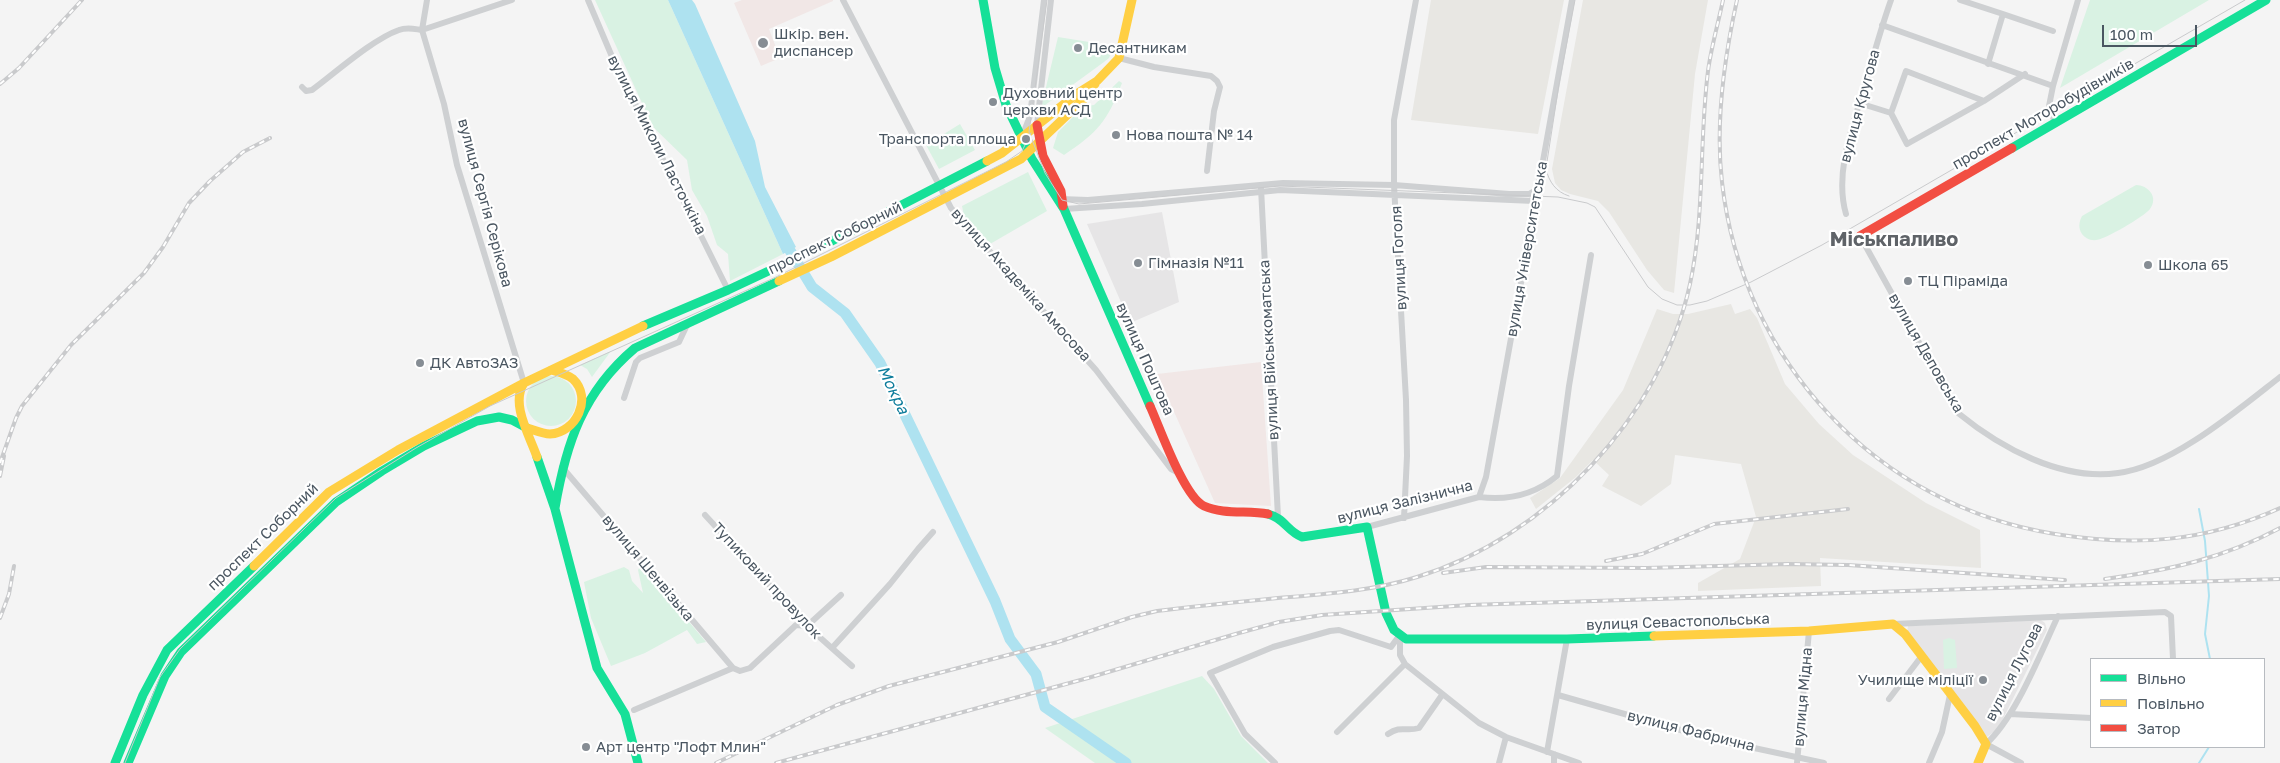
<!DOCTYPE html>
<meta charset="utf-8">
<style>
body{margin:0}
#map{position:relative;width:2280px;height:763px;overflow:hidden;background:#f4f4f4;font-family:"Golos Text",sans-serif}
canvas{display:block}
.legend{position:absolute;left:2090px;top:658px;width:175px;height:90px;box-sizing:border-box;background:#fff;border:1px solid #b7bbc0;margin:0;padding:6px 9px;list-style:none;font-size:15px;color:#4a5661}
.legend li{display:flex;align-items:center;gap:10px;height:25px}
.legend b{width:25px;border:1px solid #b7bbc0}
.scale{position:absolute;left:2102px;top:25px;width:95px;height:22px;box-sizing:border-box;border:2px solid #4a5661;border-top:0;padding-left:6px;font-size:15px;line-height:18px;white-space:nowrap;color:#4a5661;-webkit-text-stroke:4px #fff;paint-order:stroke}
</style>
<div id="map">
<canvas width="2280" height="763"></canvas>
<ul class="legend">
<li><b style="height:6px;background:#16e098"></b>Вільно</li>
<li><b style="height:6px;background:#ffcf43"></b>Повільно</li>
<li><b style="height:6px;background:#f24e42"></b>Затор</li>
</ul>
<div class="scale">100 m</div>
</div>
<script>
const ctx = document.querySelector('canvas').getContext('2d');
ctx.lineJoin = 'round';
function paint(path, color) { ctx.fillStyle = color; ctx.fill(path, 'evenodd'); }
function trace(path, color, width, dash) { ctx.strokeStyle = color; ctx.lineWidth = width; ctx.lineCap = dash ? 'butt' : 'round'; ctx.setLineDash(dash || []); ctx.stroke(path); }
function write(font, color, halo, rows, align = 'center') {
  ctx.font = font + ' "Golos Text",sans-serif'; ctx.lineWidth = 4.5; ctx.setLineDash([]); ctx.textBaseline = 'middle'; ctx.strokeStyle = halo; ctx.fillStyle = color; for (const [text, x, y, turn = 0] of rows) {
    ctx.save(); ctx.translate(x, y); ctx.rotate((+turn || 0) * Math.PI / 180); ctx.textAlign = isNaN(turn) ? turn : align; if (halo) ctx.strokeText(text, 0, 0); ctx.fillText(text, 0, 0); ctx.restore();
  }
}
const commercial = new Path2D(`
 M 1431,0 L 1564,0 L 1538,134 L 1411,120 Z
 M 1583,0 L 1708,0 L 1695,74 L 1674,293 L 1664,290 L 1647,270 L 1609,212 L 1598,201 L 1570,194 L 1561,190 L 1555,183 L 1552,169 Z
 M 1731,304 L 1735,314 L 1750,309 L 1757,318 L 1785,384 L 1819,424 L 1853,455 L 1926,503 L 1980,530 L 1981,568 L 1820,558 L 1821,586 L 1698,591 L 1698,583 L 1740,559 L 1756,517 L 1741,464 L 1675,455 L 1671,484 L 1641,506 L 1602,486 L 1609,475 L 1593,460 L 1576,477 L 1536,509 L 1530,498 L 1560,478 L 1623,390 L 1657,309 L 1673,314 L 1688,314 Z`);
const education = new Path2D(`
 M 1162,212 L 1179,302 L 1130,323 L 1087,224 Z
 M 2041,620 L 2045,623 L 2047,630 L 1998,729 L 1987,737 L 1907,632 L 1908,626 Z`);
const medical = new Path2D(`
 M 742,0 L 833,0 L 833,1 L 769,29 L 780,58 L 761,66 L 734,3 Z
 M 1261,362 L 1271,506 L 1215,503 L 1157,374 Z`);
const green = new Path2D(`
 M 595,0 L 668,0 L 783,254 L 730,281 L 728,254 L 717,245 L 707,216 L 692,190 L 687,160 L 653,127 Z
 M 2090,0 L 2209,0 L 2060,88 Z
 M 1058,37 L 1114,46 L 1109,58 L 1104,62 L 1041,108 Z
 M 1119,81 L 1122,83 C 1107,122 1098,132 1064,155 L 1053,148 L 1058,132 L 1084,106 L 1094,105 Z
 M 960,124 L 975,150 L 939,169 L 926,145 Z
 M 1028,172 L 1047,211 L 990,244 L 964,216 L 962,206 Z
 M 2136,185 C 2148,185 2159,197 2150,209 C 2145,216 2104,240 2096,240 C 2091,241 2085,238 2082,234 C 2078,228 2079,222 2082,216 Z
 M 611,351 L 592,377 L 587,369 L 580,365 Z
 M526 401a25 25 0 1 1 50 0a25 25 0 1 1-50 0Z
 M 641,565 L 706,642 L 697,644 L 687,630 L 645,653 L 611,666 L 591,618 L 584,582 L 624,567 L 629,570 L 632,581 L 643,593 L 638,570 Z
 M 1949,638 L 1955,640 L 1957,668 L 1944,669 L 1943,640 Z
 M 1202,676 L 1214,689 L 1241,736 L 1268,763 L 1095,763 L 1045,728 Z`);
const water = new Path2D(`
 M 668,0 L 692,0 L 695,4 L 755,141 L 765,187 L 796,247 L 783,254 Z`);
const stream = new Path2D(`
 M 2199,509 L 2205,541 L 2209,596 L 2205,634 L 2210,659
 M 2199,763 L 2209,747`);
const river = new Path2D(`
 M 783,239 L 812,287 L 845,313 L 880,363 L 995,601 L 1010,639 L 1036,674 L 1045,707 L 1126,763`);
const street = new Path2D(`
 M 427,0 L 422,30 L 444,104 L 457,165 L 524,383
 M 588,0 L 613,59 L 728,290
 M 843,0 L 951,208 L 1096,370 L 1171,469 L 1181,474
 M 1960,0 L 2003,14 L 1988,64
 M 2003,14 L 2053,31
 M 1882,25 L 2053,86
 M 1119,58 L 1154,67 L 1211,76 L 1217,81 L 1220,87 L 1214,111 L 1207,171
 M 302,87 L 306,91 L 312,90 C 335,73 373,39 399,30 C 407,27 414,29 422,30 L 512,0
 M 1859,103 L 1891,113 L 1907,144 L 1984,101 L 2025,74
 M 1891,113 L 1906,71 L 1984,101
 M 2055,123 L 2049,106 L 2053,86 L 2078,0
 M 1037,125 L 1051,0
 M 1023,134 L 1030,116 L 1044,0
 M 1261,188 L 1278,517
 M 1060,199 L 1088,200 L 1283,183 L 1394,185 L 1509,194 L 1529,194 L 1536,190
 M 1064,209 L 1142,204 L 1280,190 L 1534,201
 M 1846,214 C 1834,172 1853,126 1865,85 C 1873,57 1881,28 1891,0
 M 1860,236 L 1958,413 C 2001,448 2061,481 2118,473 C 2171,467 2239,409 2280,377
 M 624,398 L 636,362 L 640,358 L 679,342 L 687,325
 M 562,467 L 733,668
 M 1479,497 L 1486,477 C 1514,318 1542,159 1572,0
 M 705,515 L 807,626 L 852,666
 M 1404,518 L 1407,456 L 1406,400 L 1394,185 L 1394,120 L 1416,0
 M 1367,527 L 1479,497 C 1509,501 1534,495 1557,476 L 1569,386 L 1591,255
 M 1893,624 L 2165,612 L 2171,616 L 2173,659
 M 1400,637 L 1400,655 L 1405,664 L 1479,723 L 1506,737 L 1579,763
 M 832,648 L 890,584 L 918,549 L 933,532
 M 1558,695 L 1712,739 L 1824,763
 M 1889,699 L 1921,657
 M 634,710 L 733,668 L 740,671 L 750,668 L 796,625 L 807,626 L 841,595
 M 2010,714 L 2091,718
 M 1337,732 L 1405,664
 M 1388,734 C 1401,725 1406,732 1419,728 L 1442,695
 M 1547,752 L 1567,639
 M 1554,754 L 1554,763
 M 1275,763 L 1245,734 L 1210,673 L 1273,647 L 1330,631 L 1339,630 L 1391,647 L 1399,636
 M 1499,763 L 1506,737
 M 1797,763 L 1809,631
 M 1929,763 L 1942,732 L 1950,695
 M 2021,763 L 1986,744 C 2016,717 2040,654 2058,616`);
const fast = new Path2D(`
 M 983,0 L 995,68 L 1006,105 L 1032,159 L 1064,209 L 1150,406
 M 2012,148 L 2266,0
 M 643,326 L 728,290 L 824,245 L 987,161
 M 537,457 L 555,509 L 597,668 L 625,714 L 638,763
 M 555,508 C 566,443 583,392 635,348 L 779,281
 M 1268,514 C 1284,518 1288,532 1302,537 L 1367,527 L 1386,613 L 1394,630 L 1406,639 L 1567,639 L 1654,636
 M 115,763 L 143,695 L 167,650 L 254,566
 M 128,763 L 165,676 L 181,652 L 336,502 L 382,471 L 424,446 L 477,421 L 499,417 L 512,420 L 527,428`);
const slow = new Path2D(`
 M 987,161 L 1002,153 L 1078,93 L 1097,81 L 1119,58 L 1132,0
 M 779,281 L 831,257 L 1021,159 L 1086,97 L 1095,84
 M 527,428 C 534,430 542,434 550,434 C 576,433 593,398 573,379 C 567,374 558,372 551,370
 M 537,457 C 530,436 510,404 524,383 L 643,326
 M 254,566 L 329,492 L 398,450 L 524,383
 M 1654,636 L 1809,631 L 1893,624 L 1905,634 L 1975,726 L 1986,744 L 1978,763`);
const jam = new Path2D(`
 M 1037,125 L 1043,156 L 1061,191 L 1063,206
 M 1860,236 L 2012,148
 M 1150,406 C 1160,428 1184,497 1204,506 C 1224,515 1248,510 1268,514`);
const tram = new Path2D(`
 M 1047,0 L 1029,132 L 1045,173 L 1062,200 L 1079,204 L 1280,186 L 1558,197 L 1587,203 L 1595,207 L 1648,287 L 1662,299 L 1677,305 L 1690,305 L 1707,301 L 1751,282 L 1822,245 L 2245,0
 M 1546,169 C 1549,182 1556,192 1569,196
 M 1530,197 L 1539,191 L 1544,181 L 1559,84 L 1575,0
 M 125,763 L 160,677 L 180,649 L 336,498 L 416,448 L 490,406 L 776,277 L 1006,162 L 1022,151 L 1031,133`);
const rail = new Path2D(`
 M 1737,0 C 1724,59 1715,122 1722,182 C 1742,361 1877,506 2055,534 C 2136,547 2205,542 2280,508
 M 0,84 L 19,68 L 82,0
 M 0,463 L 16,418 L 22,406 L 71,345 L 144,273 L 163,247 L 189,203 L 210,181 L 243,152 L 270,138
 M 0,476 L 4,456
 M 1606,561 L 1642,554 L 1714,524 L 1848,509
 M 1443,573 L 1486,567 L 1647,568 L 1788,564 L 1848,565 L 2065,580
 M 2105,579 C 2169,570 2222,559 2280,528
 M 0,618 L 9,594 L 14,566
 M 716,763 L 837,705 L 889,686 L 1058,642 L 1132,617 L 1157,611 C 1198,606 1238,602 1278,598 C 1325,594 1373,591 1417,577 C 1547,537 1661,417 1690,284 C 1705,215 1699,142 1708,71 C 1711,48 1718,24 1723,0
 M 776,763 L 1088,678 L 1239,633 L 1279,622 L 1322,615 L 1469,605 L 2280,579`);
const markers = [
 [763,43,6,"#868d94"],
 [1078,48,5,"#868d94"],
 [993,102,5,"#868d94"],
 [1116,135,5,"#868d94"],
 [1026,139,5,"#868d94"],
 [1138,263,5,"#868d94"],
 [2148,265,5,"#868d94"],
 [1908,281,5,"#868d94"],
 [420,363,5,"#868d94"],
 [1983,680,5,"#868d94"],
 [586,747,5,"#868d94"]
];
const poiNames = [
 ["Шкір. вен.",774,34],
 ["диспансер",774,51],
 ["Десантникам",1088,48],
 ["Духовний центр",1003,93],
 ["церкви АСД",1003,110],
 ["Нова пошта № 14",1126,135],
 ["Транспорта площа",1016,139,"right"],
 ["Гімназія №11",1148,263],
 ["Школа 65",2158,265],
 ["ТЦ Піраміда",1918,281],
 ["ДК АвтоЗАЗ",430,363],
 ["Училище міліції",1973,680,"right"],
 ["Арт центр \"Лофт Млин\"",596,747]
];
const streetNames = [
 ["вулиця Кругова",1860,106,-75],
 ["проспект Моторобудівників",2043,114,-30],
 ["вулиця Миколи Ласточкіна",657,145,63],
 ["вулиця Сергія Серікова",485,203,75],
 ["проспект Соборний",835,238,-26],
 ["вулиця Університетська",1527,249,-80],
 ["вулиця Гоголя",1399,258,-93],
 ["вулиця Академіка Амосова",1021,285,48],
 ["вулиця Військкоматська",1269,350,-93],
 ["вулиця Деповська",1926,353,60],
 ["вулиця Поштова",1145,359,66],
 ["вулиця Залізнична",1405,502,-14],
 ["проспект Соборний",263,537,-44],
 ["вулиця Шенвізька",648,568,50],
 ["Тупиковий провулок",767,581,47],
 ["вулиця Севастопольська",1678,622,-2],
 ["вулиця Лугова",2014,672,-63],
 ["вулиця Мідна",1803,697,-85],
 ["вулиця Фабрична",1691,731,14]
];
const waterNames = [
 ["Мокра",893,390,64]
];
const districtNames = [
 ["Міськпаливо",1894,240]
];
paint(commercial, '#e8e7e3');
paint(education, '#e6e5e6');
paint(medical, '#f1e7e6');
paint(green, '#d9f2e3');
paint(water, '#aee2f0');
trace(stream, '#aee2f0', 2);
trace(river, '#aee2f0', 11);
trace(street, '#ced0d2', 6);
trace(fast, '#16e098', 9);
trace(slow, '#ffcf43', 9);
trace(jam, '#f24e42', 9);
trace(tram, '#c9cacc', 1);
trace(rail, '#c9cacc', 4);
trace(rail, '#fff', 2, [5.5]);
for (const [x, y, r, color] of markers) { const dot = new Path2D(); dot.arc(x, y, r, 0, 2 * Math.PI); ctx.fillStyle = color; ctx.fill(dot); trace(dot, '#fff', 2); }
write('15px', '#4a5661', '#fff', poiNames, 'left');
write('15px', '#4a5661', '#fff', streetNames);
write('italic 16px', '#0c7c9b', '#fff', waterNames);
write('bold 20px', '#5f6368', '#fff', districtNames);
</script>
